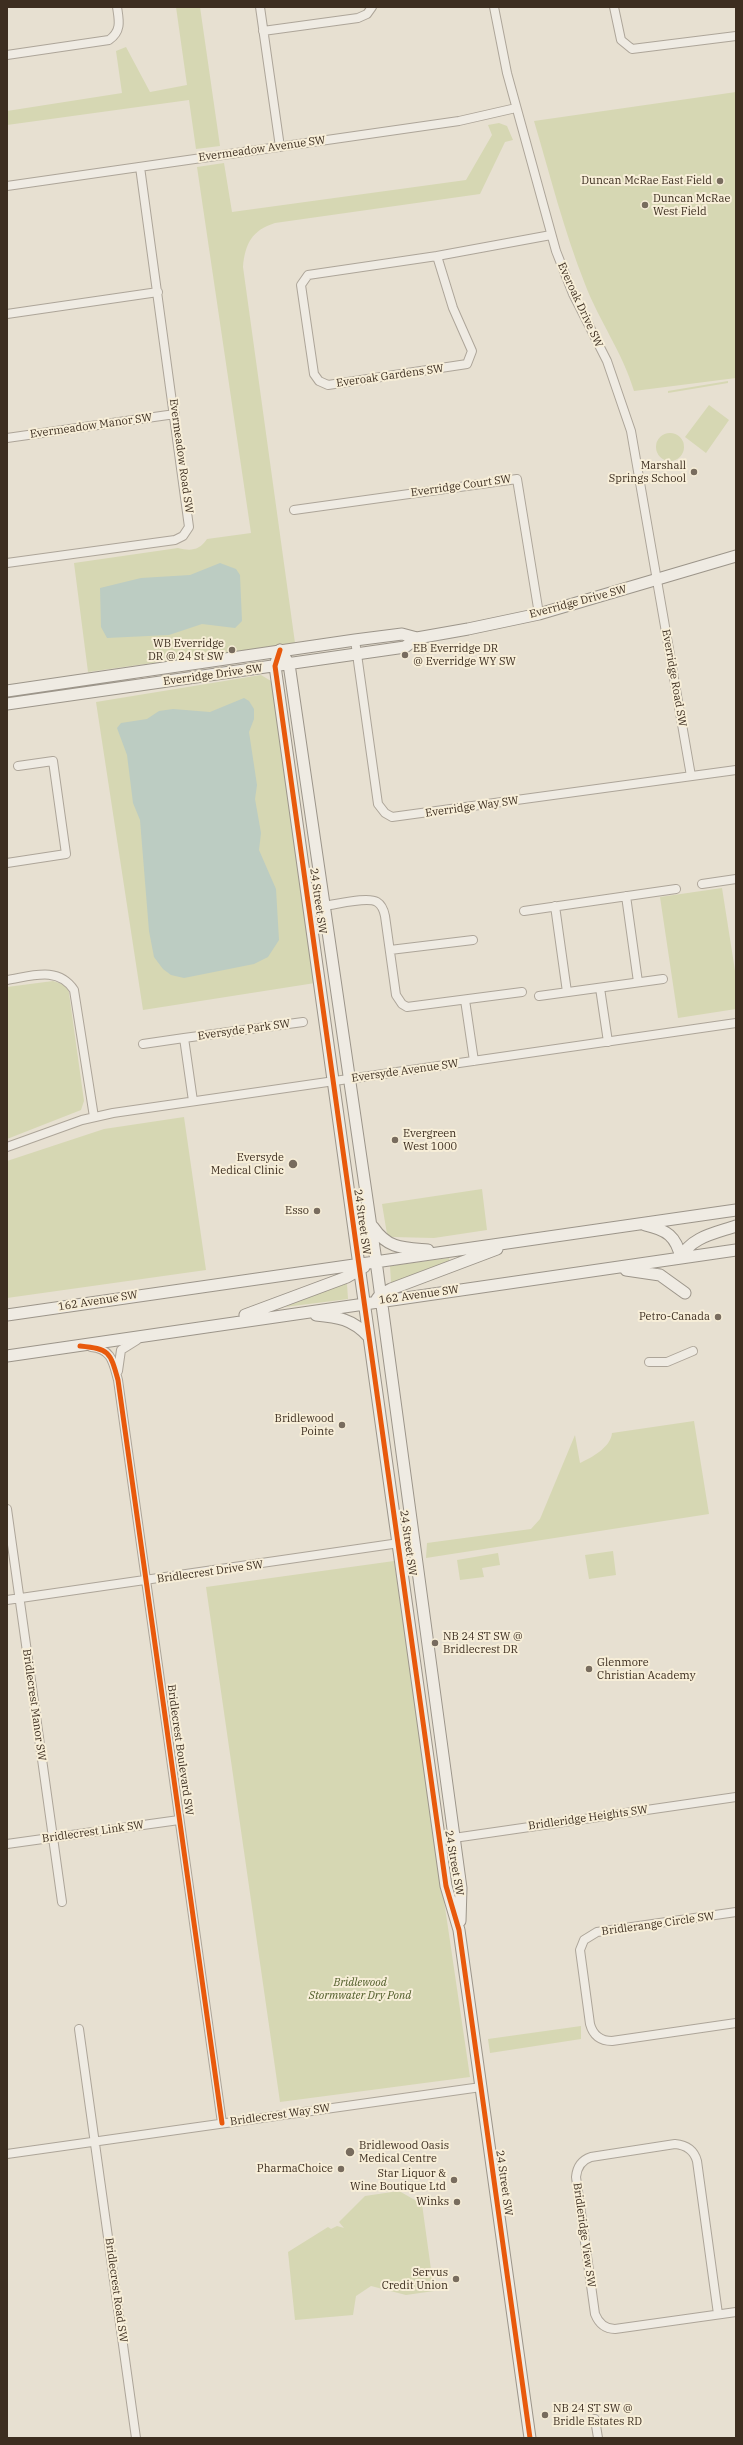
<!DOCTYPE html>
<style>
body{margin:0}
#map{position:relative;width:743px;height:2445px;overflow:hidden;background:#e7e0d1;font-family:"IBM Plex Serif",serif}
canvas{display:block}
.frame{position:absolute;inset:0;border:8px solid #3d2e20;pointer-events:none}
</style>
<div id="map">
<canvas width="743" height="2445"></canvas>
<div class="frame"></div>
</div>
<script>
const ctx = document.querySelector('canvas').getContext('2d');
ctx.lineJoin = 'round';
function paint(path, color) { ctx.fillStyle = color; ctx.fill(path, 'evenodd'); }
function trace(path, color, width, dash) { ctx.strokeStyle = color; ctx.lineWidth = width; ctx.lineCap = dash ? 'butt' : 'round'; ctx.setLineDash(dash || []); ctx.stroke(path); }
function write(font, color, halo, rows, align = 'center') {
  ctx.font = font + ' "IBM Plex Serif",serif'; ctx.lineWidth = 4; ctx.setLineDash([]); ctx.textBaseline = 'middle'; ctx.strokeStyle = halo; ctx.fillStyle = color; for (const [text, x, y, turn = 0] of rows) {
    ctx.save(); ctx.translate(x, y); ctx.rotate((+turn || 0) * Math.PI / 180); ctx.textAlign = isNaN(turn) ? turn : align; if (halo) ctx.strokeText(text, 0, 0); ctx.fillText(text, 0, 0); ctx.restore();
  }
}
const green = new Path2D(`
 M 176,7 L 200,7 L 220,146 L 196,149 L 189,100 L 7,125 L 7,111 L 122,93 L 116,51 L 126,47 L 150,92 L 187,85 Z
 M 736,92 L 736,378 L 634,391 C 623,353 599,321 585,284 C 564,231 550,175 534,121 Z
 M 499,123 L 507,126 L 513,140 L 505,142 L 480,194 L 275,223 C 252,230 245,244 243,267 L 295,643 L 88,672 L 74,563 L 178,548 C 190,551 199,551 207,539 L 251,533 L 197,167 L 224,163 L 232,212 L 466,180 L 492,135 L 488,125 Z
 M 728,381 L 728,383 L 668,393 L 668,391 Z
 M 709,405 L 729,420 L 706,453 L 685,437 Z
 M656 447a14 14 0 1 1 28 0a14 14 0 1 1-28 0Z
 M 261,675 L 271,681 L 274,686 L 315,983 L 143,1010 L 96,702 Z
 M 722,888 L 736,977 L 736,1009 L 678,1018 L 660,897 Z
 M 53,981 L 68,986 L 84,1101 L 81,1110 L 7,1139 L 7,987 Z
 M 184,1117 L 206,1270 L 7,1298 L 7,1161 L 104,1129 Z
 M 482,1189 L 487,1230 L 434,1238 L 392,1237 L 387,1234 L 382,1204 Z
 M 449,1258 L 450,1261 L 393,1283 L 391,1282 L 390,1266 Z
 M 345,1282 L 347,1284 L 348,1299 L 285,1307 Z
 M 694,1421 L 709,1514 L 426,1558 L 427,1543 L 531,1529 L 540,1519 L 575,1435 L 580,1463 C 591,1458 611,1447 612,1433 Z
 M 613,1551 L 616,1575 L 589,1579 L 585,1555 Z
 M 498,1553 L 500,1565 L 482,1568 L 484,1577 L 460,1580 L 457,1560 Z
 M 394,1561 L 470,2077 L 280,2102 L 206,1587 Z
 M 581,2026 L 581,2039 L 490,2053 L 488,2039 Z
 M 399,2191 L 422,2204 L 434,2291 L 406,2295 L 371,2286 L 356,2296 L 353,2315 L 295,2320 L 288,2252 L 328,2227 L 331,2229 L 337,2226 L 344,2228 L 339,2222 L 365,2196 Z`);
const water = new Path2D(`
 M 220,563 L 236,569 L 240,575 L 242,621 L 235,628 L 202,624 L 169,635 L 107,638 L 101,627 L 100,588 L 141,578 L 190,575 Z
 M 244,698 L 249,701 L 254,709 L 254,719 L 249,732 L 257,785 L 255,799 L 261,833 L 259,850 L 276,889 L 279,940 L 268,957 L 254,964 L 184,978 L 171,975 L 163,969 L 154,957 L 149,931 L 140,820 L 133,803 L 127,755 L 117,728 L 121,723 L 147,719 L 159,711 L 173,709 L 210,712 Z`);
const street = new Path2D(`
 M 260,7 L 280,147
 M 494,7 L 507,73 L 556,251 L 573,294 L 607,361 L 631,431 L 691,776
 M 614,7 L 621,40 L 632,49 L 736,36
 M 263,31 L 358,18 L 367,14 L 372,7
 M 7,55 L 109,40 C 122,31 119,20 117,7
 M 7,186 L 459,121 L 516,108
 M 437,256 L 453,308 L 472,351 L 467,364 L 328,385 L 319,381 L 314,374 L 301,285 L 308,275 Z
 M 437,256 L 551,235
 M 7,314 L 158,292
 M 7,438 L 175,414
 M 294,510 L 517,479 L 539,614
 M 7,563 L 175,540 L 183,536 L 189,527 L 140,167
 M 355,640 L 378,804 L 385,813 L 392,817 L 736,770
 M 7,863 L 66,854 L 53,761 L 18,766
 M 702,884 L 736,879
 M 626,896 L 638,982
 M 323,906 C 335,905 367,896 377,902 C 382,905 384,911 385,916 L 396,995 L 402,1004 L 407,1007 L 522,992
 M 555,906 L 567,992
 M 524,911 L 676,889
 M 390,950 L 473,940
 M 7,980 C 32,976 58,966 74,990 L 94,1117
 M 600,988 L 608,1042
 M 539,996 L 663,979
 M 465,1000 L 474,1061
 M 143,1044 L 184,1038
 M 193,1101 L 184,1038 L 303,1022
 M 7,1147 L 82,1120 L 113,1113 L 736,1023
 M 91,1347 C 112,1349 113,1362 118,1380 L 222,2123
 M 649,1362 L 667,1362 L 693,1351
 M 118,1371 L 121,1350 L 137,1340
 M 7,1509 L 62,1902
 M 7,1600 L 413,1541
 M 440,1840 L 736,1797
 M 7,1844 L 179,1820
 M 736,1912 L 597,1932 L 584,1940 L 580,1950 L 590,2024 C 593,2035 600,2041 612,2041 L 736,2023
 M 79,2029 L 136,2438
 M 7,2154 L 481,2087
 M 718,2314 L 697,2161 C 694,2150 686,2145 675,2144 L 591,2157 C 582,2160 577,2166 576,2177 L 595,2314 C 599,2324 605,2329 615,2329 L 736,2312
 M 595,2419 L 598,2438`);
const secondary = new Path2D(`
 M 280,650 L 275,666 L 446,1886 L 459,1930 L 530,2438
 M 280,650 L 289,664 L 376,1261 L 461,1888 L 460,1921
 M 7,691 L 355,640 L 402,634 L 417,638 L 468,629 L 539,614 L 736,556
 M 7,704 L 405,647 L 417,638
 M 645,1225 C 667,1230 676,1236 681,1258
 M 373,1227 C 388,1249 403,1248 428,1250
 M 681,1258 C 690,1237 716,1233 736,1226
 M 626,1270 L 660,1275 L 685,1293
 M 377,1299 L 380,1295 L 391,1289 L 497,1249
 M 7,1315 L 736,1210
 M 245,1315 L 347,1277 L 364,1267
 M 316,1315 C 338,1317 352,1319 368,1336
 M 7,1356 L 736,1250`);
const cycleway = new Path2D(`
 M 280,650 L 275,666 L 446,1886 L 459,1930 L 530,2438
 M 80,1346 C 109,1349 110,1351 118,1380 L 222,2123`);
const markers = [
 [720,181,4,"#786c5e"],
 [645,205,4,"#786c5e"],
 [694,472,4,"#786c5e"],
 [232,650,4,"#786c5e"],
 [405,655,4,"#786c5e"],
 [395,1140,4,"#786c5e"],
 [293,1164,5,"#786c5e"],
 [317,1211,4,"#786c5e"],
 [718,1317,4,"#786c5e"],
 [342,1425,4,"#786c5e"],
 [435,1643,4,"#786c5e"],
 [589,1669,4,"#786c5e"],
 [350,2152,5,"#786c5e"],
 [341,2169,4,"#786c5e"],
 [454,2180,4,"#786c5e"],
 [457,2202,4,"#786c5e"],
 [456,2279,4,"#786c5e"],
 [545,2415,4,"#786c5e"]
];
const streetNames = [
 ["Evermeadow Avenue SW",262,149,-8],
 ["Everoak Drive SW",580,305,65],
 ["Everoak Gardens SW",390,376,-8],
 ["Evermeadow Manor SW",91,426,-8],
 ["Evermeadow Road SW",181,456,82],
 ["Everridge Court SW",461,486,-8],
 ["Everridge Drive SW",578,602,-15],
 ["Everridge Drive SW",213,675,-8],
 ["Everridge Road SW",674,678,80],
 ["Everridge Way SW",472,807,-8],
 ["24 Street SW",318,901,82],
 ["Eversyde Park SW",244,1030,-8],
 ["Eversyde Avenue SW",405,1071,-8],
 ["24 Street SW",362,1222,82],
 ["162 Avenue SW",419,1295,-8],
 ["162 Avenue SW",98,1301,-9],
 ["24 Street SW",408,1543,82],
 ["Bridlecrest Drive SW",210,1572,-8],
 ["Bridlecrest Manor SW",34,1705,82],
 ["Bridlecrest Boulevard SW",180,1750,82],
 ["Bridleridge Heights SW",588,1818,-8],
 ["Bridlecrest Link SW",93,1832,-8],
 ["24 Street SW",454,1863,80],
 ["Bridlerange Circle SW",658,1924,-8],
 ["Bridlecrest Way SW",280,2115,-8],
 ["24 Street SW",504,2183,82],
 ["Bridleridge View SW",584,2235,82],
 ["Bridlecrest Road SW",116,2290,82]
];
const poiNames = [
 ["Duncan McRae East Field",712,181],
 ["Duncan McRae",653,199,"left"],
 ["West Field",653,212,"left"],
 ["Marshall",686,466],
 ["Springs School",686,479],
 ["WB Everridge",224,644],
 ["DR @ 24 St SW",224,657],
 ["EB Everridge DR",413,649,"left"],
 ["@ Everridge WY SW",413,662,"left"],
 ["Evergreen",403,1134,"left"],
 ["West 1000",403,1147,"left"],
 ["Eversyde",284,1158],
 ["Medical Clinic",284,1171],
 ["Esso",309,1211],
 ["Petro-Canada",710,1317],
 ["Bridlewood",334,1419],
 ["Pointe",334,1432],
 ["NB 24 ST SW @",443,1637,"left"],
 ["Bridlecrest DR",443,1650,"left"],
 ["Glenmore",597,1663,"left"],
 ["Christian Academy",597,1676,"left"],
 ["Bridlewood Oasis",359,2146,"left"],
 ["Medical Centre",359,2159,"left"],
 ["PharmaChoice",333,2169],
 ["Star Liquor &",446,2174],
 ["Wine Boutique Ltd",446,2187],
 ["Winks",449,2202],
 ["Servus",448,2273],
 ["Credit Union",448,2286],
 ["NB 24 ST SW @",553,2409,"left"],
 ["Bridle Estates RD",553,2422,"left"]
];
const parkNames = [
 ["Bridlewood",360,1983],
 ["Stormwater Dry Pond",360,1996]
];
paint(green, '#d6d7b3');
paint(water, '#bcccc2');
trace(street, '#ada599', 10);
trace(secondary, '#9c958a', 13);
trace(street, '#efebe3', 8);
trace(secondary, '#efebe3', 11);
trace(cycleway, '#e8590c', 5);
for (const [x, y, r, color] of markers) { const dot = new Path2D(); dot.arc(x, y, r, 0, 2 * Math.PI); ctx.fillStyle = color; ctx.fill(dot); trace(dot, '#f7eed8', 1.5); }
write('11px', '#3d2e20', '#f7eed8', streetNames);
write('11px', '#3d2e20', '#f7eed8', poiNames, 'right');
write('italic 11px', '#4d5a26', '#f7eed8', parkNames);
</script>
